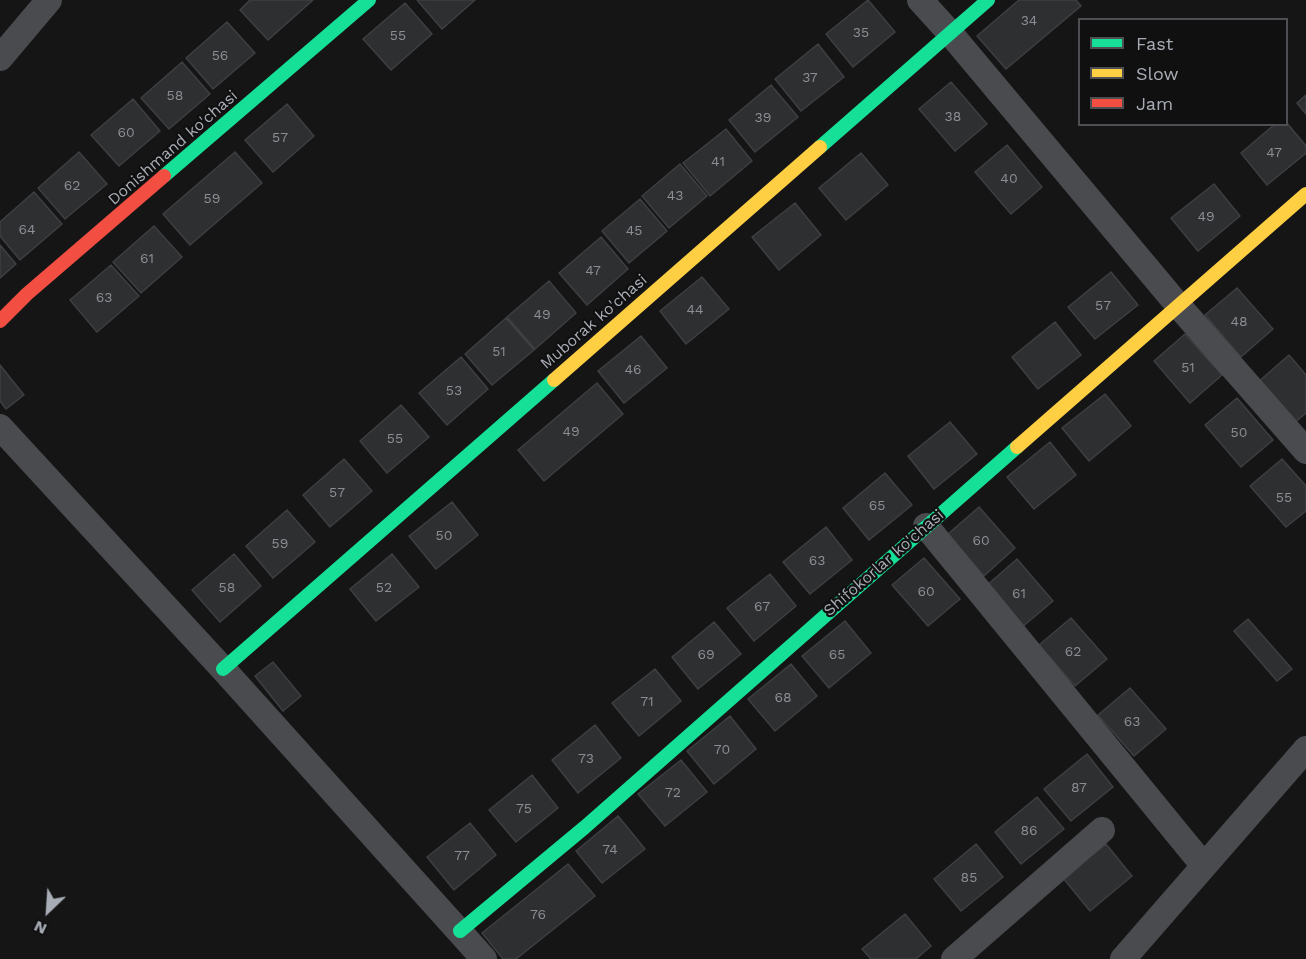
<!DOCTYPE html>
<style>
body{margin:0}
#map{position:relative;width:1306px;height:959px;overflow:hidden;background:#151516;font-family:"Work Sans",sans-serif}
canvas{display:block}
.legend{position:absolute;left:1078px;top:18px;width:210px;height:108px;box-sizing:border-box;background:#101011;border:2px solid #4d4f53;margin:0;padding:8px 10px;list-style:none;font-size:18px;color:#a8adb5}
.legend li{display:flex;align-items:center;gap:12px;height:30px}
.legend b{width:30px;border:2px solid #4d4f53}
.north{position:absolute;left:18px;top:881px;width:60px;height:60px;-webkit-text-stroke:4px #101011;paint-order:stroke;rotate:205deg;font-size:16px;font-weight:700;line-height:24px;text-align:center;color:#a8adb5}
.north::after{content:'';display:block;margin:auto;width:21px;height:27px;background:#a8adb5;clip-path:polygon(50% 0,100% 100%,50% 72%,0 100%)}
</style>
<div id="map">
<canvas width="1306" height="959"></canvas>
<ul class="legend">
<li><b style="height:8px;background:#16e098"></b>Fast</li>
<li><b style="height:8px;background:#ffcf43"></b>Slow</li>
<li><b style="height:8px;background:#f24e42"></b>Jam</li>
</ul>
<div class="north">N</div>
</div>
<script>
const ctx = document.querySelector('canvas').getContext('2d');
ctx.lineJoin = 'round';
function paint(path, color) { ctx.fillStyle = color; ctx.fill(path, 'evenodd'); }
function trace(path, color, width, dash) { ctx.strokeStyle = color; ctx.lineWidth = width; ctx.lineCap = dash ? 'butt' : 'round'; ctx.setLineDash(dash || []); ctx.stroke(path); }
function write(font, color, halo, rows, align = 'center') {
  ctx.font = font + ' "Work Sans",sans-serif'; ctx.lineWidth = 4.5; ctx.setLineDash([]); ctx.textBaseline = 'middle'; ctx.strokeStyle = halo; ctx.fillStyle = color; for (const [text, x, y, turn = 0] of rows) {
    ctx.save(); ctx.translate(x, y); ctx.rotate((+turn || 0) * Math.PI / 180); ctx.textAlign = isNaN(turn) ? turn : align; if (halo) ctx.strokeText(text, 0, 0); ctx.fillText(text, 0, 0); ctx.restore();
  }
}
const building = new Path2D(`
 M 250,0 L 313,0 L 268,40 L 240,10 Z
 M 417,0 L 475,0 L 442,29 Z
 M 868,0 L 895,32 L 853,67 L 826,34 Z
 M 1019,0 L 1076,0 L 1081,6 L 1006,69 L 977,36 Z
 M 405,3 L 432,34 L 391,70 L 363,39 Z
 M 227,22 L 255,53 L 213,89 L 186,58 Z
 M 818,44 L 844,77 L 801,111 L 775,79 Z
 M 182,62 L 210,94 L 169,129 L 141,98 Z
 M 951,82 L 987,124 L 955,151 L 919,109 Z
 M 771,85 L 798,117 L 755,152 L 729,120 Z
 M 1306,95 L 1306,114 L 1297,103 Z
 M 133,99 L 160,131 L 119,166 L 91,135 Z
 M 287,104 L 314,136 L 273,172 L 245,140 Z
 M 1286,122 L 1306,146 L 1306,153 L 1267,185 L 1241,153 L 1275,124 L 1286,124 Z
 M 726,129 L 752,161 L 710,196 L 683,163 Z
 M 1007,145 L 1042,187 L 1011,214 L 975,172 Z
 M 79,152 L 107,184 L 65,219 L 38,188 Z
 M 235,152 L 262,183 L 190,245 L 163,214 Z
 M 861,153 L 888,185 L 846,220 L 819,188 Z
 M 680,164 L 707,196 L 669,228 L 642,196 Z
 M 1214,184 L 1240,216 L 1198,251 L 1171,218 Z
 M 34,192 L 62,224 L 20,260 L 0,236 L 0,222 Z
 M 640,199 L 667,231 L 629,263 L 602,231 Z
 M 795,203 L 821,235 L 779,270 L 752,237 Z
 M 154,226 L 182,257 L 141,293 L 113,262 Z
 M 601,237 L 628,269 L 587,305 L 559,273 Z
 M 0,245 L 16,264 L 0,278 Z
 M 111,265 L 139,296 L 97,332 L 70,300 Z
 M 1111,272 L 1138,305 L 1095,339 L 1068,307 Z
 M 702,277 L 729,309 L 686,344 L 660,311 Z
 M 549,281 L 576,313 L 535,349 L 507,317 Z
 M 1237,288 L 1273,329 L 1241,357 L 1205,315 Z
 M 506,318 L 534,350 L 492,385 L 465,354 Z
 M 1055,322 L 1081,355 L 1038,389 L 1012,357 Z
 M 1185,334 L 1222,375 L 1190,403 L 1154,361 Z
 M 641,336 L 667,368 L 624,403 L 598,371 Z
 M 1289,355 L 1306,375 L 1306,413 L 1293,424 L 1257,383 Z
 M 461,357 L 488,389 L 447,425 L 419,393 Z
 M 0,365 L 24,395 L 6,409 L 0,401 Z
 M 597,383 L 623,414 L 544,481 L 518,450 Z
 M 1105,394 L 1131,426 L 1089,461 L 1062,428 Z
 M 1237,398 L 1273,440 L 1241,467 L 1205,425 Z
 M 401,405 L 429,437 L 387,473 L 360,441 Z
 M 950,422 L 977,454 L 934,489 L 908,456 Z
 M 1050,442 L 1076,475 L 1034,509 L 1007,477 Z
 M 344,459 L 372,491 L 330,527 L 303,495 Z
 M 1282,459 L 1306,486 L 1306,511 L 1286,527 L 1250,486 Z
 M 885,473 L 912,505 L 869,540 L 843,508 Z
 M 452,502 L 478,535 L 436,569 L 409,536 Z
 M 979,507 L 1015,548 L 984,576 L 948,534 Z
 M 287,510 L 315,542 L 273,578 L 246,546 Z
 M 826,527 L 852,560 L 810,594 L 783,562 Z
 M 234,554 L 261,586 L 220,622 L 192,590 Z
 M 392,554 L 419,587 L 376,621 L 350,589 Z
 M 924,558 L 960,599 L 928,626 L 892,585 Z
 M 1017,559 L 1053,601 L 1021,628 L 985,587 Z
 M 770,574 L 796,606 L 754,641 L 727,608 Z
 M 1071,618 L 1107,659 L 1075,686 L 1039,645 Z
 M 1248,619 L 1292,669 L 1277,681 L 1234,631 Z
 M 845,621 L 871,653 L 829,688 L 802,656 Z
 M 714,622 L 741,654 L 698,689 L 672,657 Z
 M 273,662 L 301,696 L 283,711 L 255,676 Z
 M 791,664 L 817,696 L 775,731 L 748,699 Z
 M 655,669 L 681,701 L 639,736 L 612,703 Z
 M 1130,688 L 1166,729 L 1134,756 L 1098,715 Z
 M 730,716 L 756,749 L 714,784 L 687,751 Z
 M 595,725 L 621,758 L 578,793 L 552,760 Z
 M 1087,754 L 1113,787 L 1071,821 L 1044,789 Z
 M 681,760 L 707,792 L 665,826 L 638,794 Z
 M 532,775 L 558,808 L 516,842 L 489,810 Z
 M 1037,797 L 1064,829 L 1021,864 L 995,832 Z
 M 618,816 L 645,849 L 602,883 L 576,851 Z
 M 470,823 L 496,855 L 454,890 L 427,857 Z
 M 976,844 L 1003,877 L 961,911 L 934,879 Z
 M 1106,844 L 1132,876 L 1090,911 L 1063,878 Z
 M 568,864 L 595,896 L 516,959 L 503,959 L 482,933 Z
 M 905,914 L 931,946 L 916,959 L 871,959 L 862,949 Z`);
const street = new Path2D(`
 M 920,0 L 950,33 L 1177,304 L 1306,451
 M 0,58 L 49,0
 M 0,427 L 223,669 L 484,959
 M 926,526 L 1204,866
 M 954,959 L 1102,830
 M 1123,959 L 1306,749`);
const fast = new Path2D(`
 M 820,147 L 988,0
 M 164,176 L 369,0
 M 223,669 L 554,380
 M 460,931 L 585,827 L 1017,447`);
const slow = new Path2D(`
 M 554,380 L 820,147
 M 1017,447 L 1306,194`);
const jam = new Path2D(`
 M 0,321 L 27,294 L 164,176`);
const numberNames = [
 ["34",1029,21],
 ["35",861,33],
 ["55",398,36],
 ["56",220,56],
 ["37",810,78],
 ["58",175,96],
 ["38",953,117],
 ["39",763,118],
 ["60",126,133],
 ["57",280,138],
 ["47",1274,153],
 ["41",718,162],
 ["40",1009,179],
 ["62",72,186],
 ["43",675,196],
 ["59",212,199],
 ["49",1206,217],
 ["64",27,230],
 ["45",634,231],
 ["61",147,259],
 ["47",593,271],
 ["63",104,298],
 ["57",1103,306],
 ["44",695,310],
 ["49",542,315],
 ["48",1239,322],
 ["51",499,352],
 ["51",1188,368],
 ["46",633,370],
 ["53",454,391],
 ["49",571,432],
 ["50",1239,433],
 ["55",395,439],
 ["57",337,493],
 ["55",1284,498],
 ["65",877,506],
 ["50",444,536],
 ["60",981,541],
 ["59",280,544],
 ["63",817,561],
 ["58",227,588],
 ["52",384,588],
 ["60",926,592],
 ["61",1019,594],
 ["67",762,607],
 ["62",1073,652],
 ["69",706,655],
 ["65",837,655],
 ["68",783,698],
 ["71",647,702],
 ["63",1132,722],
 ["70",722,750],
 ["73",586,759],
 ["87",1079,788],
 ["72",673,793],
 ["75",524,809],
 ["86",1029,831],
 ["74",610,850],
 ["77",462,856],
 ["85",969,878],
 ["76",538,915]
];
const streetNames = [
 ["Donishmand ko'chasi",173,148,-41],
 ["Muborak ko'chasi",594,322,-41],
 ["Shifokorlar ko'chasi",884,563,-41]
];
paint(building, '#2e2f30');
trace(building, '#3e3f42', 1.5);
trace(street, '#4a4b4e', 26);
trace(fast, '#16e098', 14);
trace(slow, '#ffcf43', 14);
trace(jam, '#f24e42', 14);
write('14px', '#8a8e94', null, numberNames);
write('16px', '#a8adb5', '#101011', streetNames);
</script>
